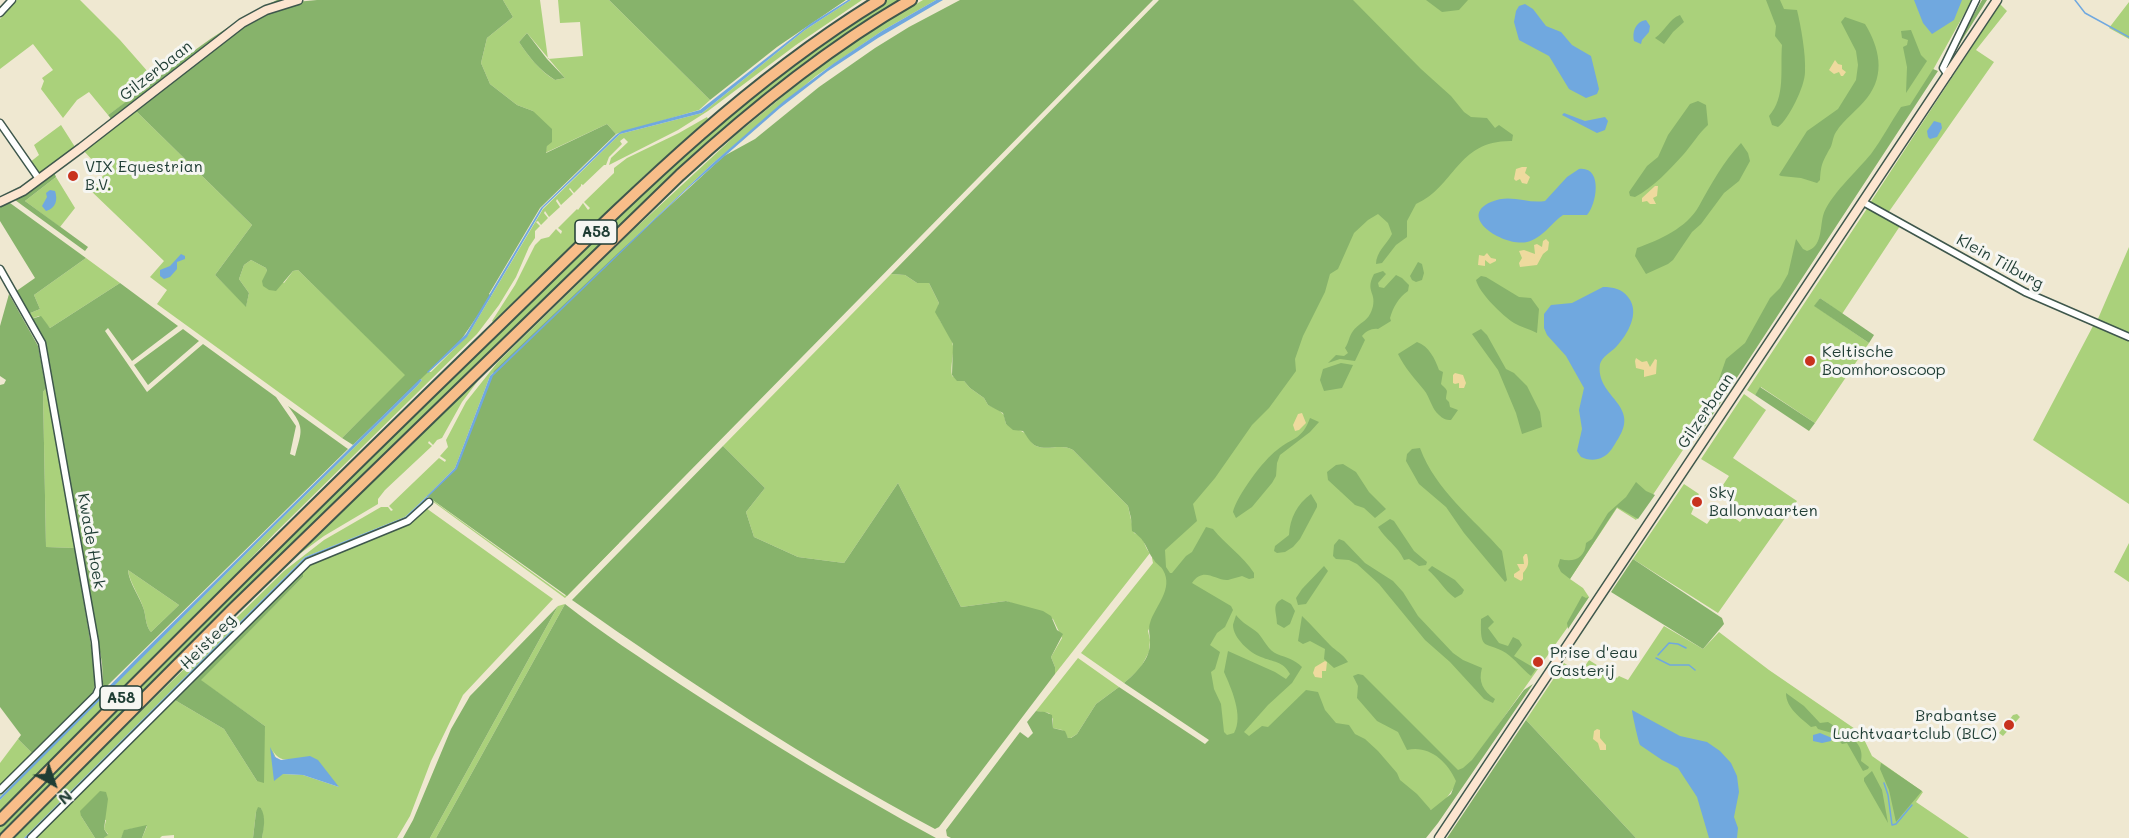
<!DOCTYPE html>
<style>
body{margin:0}
#map{position:relative;width:2129px;height:838px;overflow:hidden;background:#efe8d1;font-family:Mali,sans-serif}
canvas{display:block}
.north{position:absolute;left:24px;top:754px;width:60px;height:60px;-webkit-text-stroke:4px #f6f6f2;paint-order:stroke;rotate:140deg;font-size:16px;font-weight:700;line-height:24px;text-align:center;color:#1f3d34}
.north::after{content:'';display:block;margin:auto;width:21px;height:27px;background:#1f3d34;clip-path:polygon(50% 0,100% 100%,50% 72%,0 100%)}
</style>
<div id="map">
<canvas width="2129" height="838"></canvas>
<div class="north">N</div>
</div>
<script>
const ctx = document.querySelector('canvas').getContext('2d');
ctx.lineJoin = 'round';
function paint(path, color) { ctx.fillStyle = color; ctx.fill(path, 'evenodd'); }
function trace(path, color, width, dash) { ctx.strokeStyle = color; ctx.lineWidth = width; ctx.lineCap = dash ? 'butt' : 'round'; ctx.setLineDash(dash || []); ctx.stroke(path); }
function write(font, color, halo, rows, align = 'center') {
  ctx.font = font + ' Mali,sans-serif'; ctx.lineWidth = 6; ctx.setLineDash([]); ctx.textBaseline = 'middle'; ctx.strokeStyle = halo; ctx.fillStyle = color; for (const [text, x, y, turn = 0] of rows) {
    ctx.save(); ctx.translate(x, y); ctx.rotate((+turn || 0) * Math.PI / 180); ctx.textAlign = isNaN(turn) ? turn : align; if (halo) ctx.strokeText(text, 0, 0); ctx.fillText(text, 0, 0); ctx.restore();
  }
}
const green = new Path2D(`
 M 17,0 L 80,0 L 120,40 L 156,81 L 108,115 L 89,92 L 77,100 L 63,118 L 41,89 L 44,81 L 42,78 L 53,70 L 33,44 L 0,69 L 0,19 Z
 M 503,0 L 540,0 L 548,59 L 583,56 L 580,22 L 560,23 L 558,0 L 609,0 L 710,100 L 699,110 L 616,134 L 607,124 L 545,153 L 547,146 L 533,111 L 517,105 L 490,84 L 481,63 L 487,38 L 513,17 ZM 527,33 L 565,78 L 555,80 C 540,71 529,57 519,42 Z
 M 851,0 L 862,0 L 796,45 L 708,111 L 678,130 L 609,165 L 611,158 L 628,142 L 624,138 L 620,141 L 622,144 L 609,157 L 606,165 L 604,165 L 583,185 L 581,184 L 581,186 L 574,193 L 570,188 L 569,189 L 573,194 L 561,205 L 557,199 L 556,201 L 560,207 L 549,217 L 545,211 L 544,213 L 548,218 L 541,225 L 538,221 L 536,222 L 540,226 L 535,231 L 535,238 L 529,247 L 516,277 L 499,305 L 477,334 L 275,533 L 219,592 L 0,811 L 0,800 L 20,779 L 263,537 L 417,386 L 422,380 L 420,379 L 427,372 L 431,372 L 468,335 L 543,209 L 620,134 L 702,113 L 805,30 Z
 M 887,0 L 903,0 L 665,183 L 409,431 L 0,836 L 0,824 L 238,586 L 662,173 L 745,101 L 845,26 Z
 M 923,0 L 936,0 L 882,31 L 816,76 L 712,164 L 490,376 L 455,468 L 420,503 L 405,517 L 305,557 L 24,838 L 12,838 L 284,571 L 324,540 L 381,507 L 388,507 L 391,511 L 393,510 L 389,506 L 439,458 L 445,462 L 446,460 L 440,456 L 448,447 L 446,440 L 466,402 L 497,363 L 628,235 L 738,133 L 815,70 L 874,29 Z
 M 1345,0 L 1972,0 L 1910,111 L 1636,520 L 1617,508 L 1570,579 L 1583,588 L 1589,597 L 1436,813 L 1309,734 L 1227,742 L 1164,596 L 1148,631 L 1150,640 L 1149,652 L 1140,669 L 1124,683 L 1081,653 L 1153,563 L 1152,558 L 1245,413 Z
 M 2129,2 L 2129,39 L 2109,28 Z
 M 2000,4 L 2007,11 L 1976,50 L 1994,62 L 1888,213 L 1870,203 Z
 M 135,110 L 252,225 L 215,275 L 246,306 L 249,293 L 239,279 L 244,265 L 251,260 L 266,268 L 267,271 L 284,283 L 293,271 L 298,270 L 406,375 L 342,438 L 157,304 L 167,290 L 150,277 L 164,261 L 89,189 L 105,174 L 83,150 Z
 M 707,117 L 708,119 L 644,176 L 493,322 L 492,321 L 515,285 L 535,245 L 541,239 L 549,237 L 556,229 L 561,234 L 562,231 L 558,228 L 577,209 L 578,210 L 583,203 L 588,210 L 590,208 L 584,202 L 614,173 L 614,168 L 627,158 L 679,133 Z
 M 61,125 L 75,147 L 43,172 L 37,173 L 29,163 L 39,155 L 34,145 Z
 M 56,177 L 75,208 L 60,227 L 25,201 Z
 M 1868,207 L 1900,226 L 1842,314 L 1820,298 L 1815,306 L 1869,343 L 1815,423 L 1761,387 L 1755,395 L 1747,390 Z
 M 2129,247 L 2129,335 L 2097,321 Z
 M 86,258 L 120,283 L 50,328 L 39,316 L 31,319 L 28,314 L 40,309 L 34,295 Z
 M 891,274 L 905,275 L 917,283 L 929,283 L 939,303 C 932,322 951,327 953,346 C 954,356 950,365 952,376 L 964,381 L 970,388 L 984,398 L 988,405 L 998,409 L 1004,415 L 1006,424 C 1012,428 1018,429 1023,432 C 1029,435 1030,443 1036,446 C 1048,451 1061,443 1073,450 L 1128,506 L 1134,533 C 1146,537 1143,546 1150,553 L 1055,674 L 1055,667 L 1051,657 L 1062,638 L 1053,619 L 1006,601 L 961,607 L 898,483 L 844,563 L 798,557 L 754,537 L 746,512 L 765,488 L 723,446 Z
 M 2093,326 L 2129,341 L 2129,504 L 2033,440 Z
 M 486,370 L 462,402 L 442,438 L 437,440 L 433,445 L 429,441 L 428,443 L 432,446 L 385,490 L 378,499 L 378,504 L 324,536 L 294,558 Z
 M 46,388 L 75,548 L 46,547 L 43,392 Z
 M 1744,394 L 1766,410 L 1733,458 L 1797,501 L 1718,613 L 1633,559 L 1684,484 L 1699,494 L 1692,505 L 1694,507 L 1691,514 L 1707,524 L 1719,507 L 1740,522 L 1748,512 L 1719,491 L 1729,476 L 1701,459 Z
 M 428,497 L 565,596 L 619,541 L 619,543 L 565,598 L 432,501 L 409,518 L 313,558 L 28,838 L 306,559 L 406,518 Z
 M 426,508 L 553,599 L 463,695 L 431,761 L 410,816 L 397,838 L 262,838 L 264,821 L 261,808 L 256,812 L 253,838 L 174,838 L 174,835 L 162,836 L 160,838 L 142,838 L 147,826 L 125,830 L 121,838 L 104,838 L 108,834 L 104,829 L 106,820 L 81,816 L 95,838 L 34,838 L 173,699 L 224,729 L 257,781 L 265,726 L 200,680 L 303,577 L 303,569 L 310,562 L 410,522 ZM 272,749 C 279,764 290,759 303,758 L 339,787 L 303,775 L 283,774 Z
 M 2129,543 L 2129,582 L 2114,572 Z
 M 128,570 L 179,605 L 151,632 C 146,627 146,618 144,610 C 140,596 130,584 128,570 Z
 M 565,604 L 436,838 L 430,838 L 558,606 Z
 M 1664,626 L 1703,649 L 1719,632 L 1769,670 L 1861,733 L 1872,756 L 1923,792 L 1916,802 L 1969,838 L 1636,838 L 1526,720 L 1564,663 L 1586,677 L 1588,674 L 1583,669 L 1589,660 L 1617,678 L 1619,676 L 1628,680 Z
 M 1078,658 L 1119,687 L 1096,704 L 1077,734 L 1069,739 L 1062,730 L 1053,728 L 1053,719 L 1049,713 L 1036,711 Z
 M 102,680 L 109,687 L 0,797 L 0,792 L 101,689 Z
 M 2017,714 L 2020,717 L 2003,736 L 1999,733 L 2013,715 Z
 M 18,739 L 33,754 L 0,788 L 0,763 Z`);
const forest = new Path2D(`
 M 277,0 L 289,0 L 265,8 L 112,120 L 108,115 C 163,76 215,29 277,0 Z
 M 317,0 L 503,0 L 513,17 L 487,38 L 481,63 L 490,84 L 517,105 L 533,111 L 552,129 L 552,142 L 547,146 L 546,153 L 607,124 L 616,134 L 540,208 L 489,294 L 491,296 L 461,340 L 353,445 L 342,438 L 405,375 L 298,270 L 293,271 L 276,291 L 269,290 L 263,286 L 262,281 L 267,271 L 266,268 L 251,260 L 244,265 L 239,279 L 249,293 L 246,307 L 215,275 L 252,225 L 135,110 L 231,33 L 264,13 L 296,2 Z
 M 609,0 L 846,0 L 777,47 L 710,100 Z
 M 960,0 L 1153,0 L 567,596 L 427,496 L 455,469 L 494,371 L 618,253 L 724,156 L 755,139 L 819,87 L 875,48 L 909,27 Z
 M 1159,0 L 1353,0 L 1421,69 L 1451,96 L 1464,112 L 1471,117 L 1487,118 L 1495,128 L 1499,125 L 1513,135 L 1512,141 C 1457,140 1455,187 1416,204 L 1407,221 L 1407,237 L 1396,245 L 1382,263 L 1376,264 C 1376,252 1387,244 1392,234 L 1388,223 L 1378,214 L 1368,220 L 1354,233 L 1338,269 L 1330,274 L 1325,292 L 1303,336 L 1295,359 L 1296,371 L 1269,408 L 1252,425 L 1215,478 L 1193,504 L 1197,521 L 1165,550 L 1166,567 L 1170,573 L 1172,573 L 1186,556 L 1192,552 L 1206,527 L 1213,529 C 1225,544 1243,556 1254,573 L 1254,578 L 1249,579 L 1242,576 C 1238,577 1232,579 1228,580 C 1215,581 1204,566 1192,583 L 1231,606 L 1233,610 L 1225,627 L 1217,633 L 1210,645 L 1220,652 L 1215,669 L 1211,672 L 1214,689 L 1221,704 L 1224,732 L 1227,735 L 1234,733 C 1244,716 1231,688 1224,672 L 1228,651 L 1275,672 L 1286,679 L 1290,674 C 1283,661 1273,662 1261,657 C 1250,653 1233,638 1233,625 C 1233,624 1236,616 1236,615 C 1242,623 1251,627 1258,633 C 1264,640 1269,651 1277,654 C 1287,658 1294,659 1302,667 L 1292,683 L 1268,705 L 1244,732 L 1249,736 L 1262,726 L 1268,727 L 1306,690 L 1318,692 L 1325,710 L 1336,723 L 1349,725 L 1355,734 L 1365,739 L 1378,751 L 1397,773 L 1400,780 L 1417,794 L 1431,810 L 1451,794 L 1456,781 C 1447,761 1429,745 1407,750 L 1398,732 L 1377,721 L 1357,698 L 1358,686 L 1353,676 L 1358,674 L 1363,675 L 1458,770 L 1463,768 L 1472,760 L 1524,690 L 1533,684 L 1438,823 L 1426,838 L 951,838 L 947,836 L 946,830 L 1020,732 L 1028,738 L 1033,733 L 1027,722 L 1036,711 L 1045,712 L 1052,715 L 1053,728 L 1065,731 L 1068,738 L 1071,738 L 1077,734 L 1096,704 L 1119,687 L 1205,744 L 1209,740 L 1124,683 C 1136,673 1151,659 1150,641 C 1150,635 1148,629 1150,623 C 1155,606 1174,589 1163,570 C 1161,566 1156,564 1154,560 C 1144,546 1147,541 1132,531 L 1131,518 L 1128,506 L 1073,450 C 1061,443 1048,451 1036,446 C 1030,443 1027,436 1023,431 L 1013,430 L 1006,424 L 1003,413 L 988,405 L 984,398 L 970,388 L 964,381 L 957,381 L 952,375 L 953,344 L 935,312 L 939,303 L 929,283 L 917,283 L 905,275 L 891,274 Z
 M 1426,0 L 1468,0 L 1459,10 L 1442,12 Z
 M 1766,0 L 1780,0 L 1784,9 L 1797,10 C 1801,27 1806,54 1805,72 C 1805,86 1789,119 1778,127 L 1772,125 L 1769,116 C 1786,97 1780,69 1782,45 L 1775,36 L 1776,26 Z
 M 1982,0 L 1987,0 L 1949,61 L 1951,55 Z
 M 1680,15 L 1684,22 L 1673,32 L 1664,44 L 1655,38 C 1665,31 1669,19 1680,15 Z
 M 1845,17 L 1865,24 C 1879,47 1886,74 1867,98 C 1858,110 1844,119 1836,132 C 1832,138 1833,145 1829,150 C 1822,163 1821,165 1820,180 L 1817,183 L 1801,178 L 1781,176 L 1779,175 L 1807,131 L 1838,109 L 1856,80 L 1858,65 L 1856,51 L 1841,22 Z
 M 1911,30 L 1921,55 L 1927,61 L 1906,93 L 1907,67 L 1903,47 L 1907,45 L 1908,40 L 1902,38 L 1901,31 Z
 M 527,33 L 547,59 L 565,78 L 555,80 C 540,71 528,56 519,42 Z
 M 1933,69 L 1938,71 L 1934,77 L 1698,437 L 1695,427 L 1716,388 L 1726,359 L 1745,343 L 1770,298 L 1780,288 L 1788,274 L 1796,239 L 1803,249 L 1807,251 C 1822,247 1820,228 1823,216 C 1828,197 1858,170 1871,154 C 1882,139 1891,122 1901,107 L 1910,105 Z
 M 1698,101 L 1706,105 L 1708,125 C 1698,134 1692,145 1683,155 C 1669,170 1654,187 1635,197 L 1630,196 L 1629,192 L 1647,166 L 1658,157 L 1668,135 L 1690,104 Z
 M 1741,143 L 1748,153 L 1750,161 L 1739,181 L 1724,193 L 1701,224 L 1692,232 L 1673,260 L 1668,264 L 1646,274 L 1635,256 L 1637,248 C 1659,240 1687,228 1699,206 C 1711,184 1724,161 1741,143 Z
 M 54,172 L 56,177 L 25,201 L 88,247 L 85,251 L 15,200 Z
 M 10,203 L 86,258 L 34,295 L 40,309 L 28,314 L 15,292 L 35,278 L 0,221 L 0,206 Z
 M 1418,262 L 1422,264 L 1424,273 L 1422,280 L 1416,282 L 1412,280 L 1410,276 Z
 M 1383,271 L 1386,274 L 1378,283 L 1379,287 L 1384,288 L 1396,275 L 1402,278 L 1409,285 L 1408,291 C 1399,297 1393,307 1390,318 L 1391,321 L 1378,329 C 1372,328 1366,331 1362,336 L 1365,340 L 1355,361 L 1340,359 L 1328,363 L 1336,355 L 1344,356 L 1348,353 L 1345,348 C 1349,342 1349,336 1353,331 C 1362,320 1369,322 1373,306 C 1376,292 1365,291 1374,274 Z
 M 1481,276 L 1486,277 L 1519,297 L 1531,298 L 1539,309 L 1537,333 C 1529,329 1521,327 1514,323 C 1503,316 1479,293 1476,280 Z
 M 120,283 L 178,326 L 132,361 L 108,328 L 105,331 L 147,392 L 203,344 L 276,397 L 296,426 L 290,454 L 295,456 C 302,430 305,428 288,406 L 348,449 L 106,687 L 103,684 L 102,663 L 45,346 L 31,319 L 41,316 L 50,328 ZM 128,570 L 179,605 L 151,632 C 146,627 146,618 144,610 C 140,597 129,583 128,570 Z
 M 9,294 L 38,346 L 46,388 L 43,392 L 46,547 L 75,548 L 95,670 L 95,685 L 92,694 L 33,754 L 18,739 L 21,735 L 0,707 L 0,385 L 4,384 L 6,380 L 0,376 L 0,326 Z
 M 1820,298 L 1874,335 L 1869,343 L 1814,306 Z
 M 183,329 L 199,341 L 148,385 L 134,365 Z
 M 1481,329 L 1487,335 L 1506,369 L 1514,373 L 1527,386 L 1540,412 L 1542,427 L 1522,434 L 1516,413 L 1498,370 L 1472,334 Z
 M 1417,342 C 1429,346 1435,359 1439,370 L 1443,372 L 1441,384 C 1449,392 1447,389 1446,399 L 1449,402 L 1450,407 L 1458,410 L 1451,420 C 1446,420 1443,419 1439,415 C 1431,408 1430,397 1424,390 C 1415,379 1404,367 1398,354 Z
 M 1341,363 L 1353,365 L 1342,388 L 1324,391 L 1320,380 L 1323,369 Z
 M 1760,387 L 1815,423 L 1809,431 L 1755,395 Z
 M 1310,418 L 1319,422 L 1310,432 L 1280,455 L 1277,463 L 1276,476 L 1272,483 L 1252,507 L 1236,518 L 1233,512 C 1236,497 1264,459 1277,450 C 1293,437 1302,440 1310,418 Z
 M 723,446 L 765,488 L 746,512 L 754,537 L 798,557 L 844,563 L 898,483 L 961,607 L 1006,601 L 1043,611 L 1051,616 L 1057,630 L 1063,634 L 1051,657 L 1055,667 L 1055,674 L 939,827 L 935,829 C 809,762 689,682 572,600 Z
 M 1420,448 C 1436,491 1473,518 1502,551 L 1507,580 L 1505,582 L 1464,533 L 1446,507 L 1419,484 L 1406,461 L 1407,454 L 1412,449 Z
 M 1343,464 L 1356,472 L 1369,492 L 1386,509 L 1375,518 L 1364,508 L 1355,505 L 1328,480 L 1327,472 L 1336,465 Z
 M 1636,482 L 1646,491 L 1655,495 L 1638,519 L 1617,507 L 1570,579 L 1561,572 L 1558,566 L 1560,559 C 1574,563 1585,558 1586,543 L 1592,539 L 1608,513 L 1626,497 Z
 M 1311,494 L 1317,504 L 1317,507 L 1300,539 L 1293,547 L 1285,552 L 1277,553 L 1274,551 L 1275,546 L 1289,535 C 1290,518 1297,504 1311,494 Z
 M 1390,519 L 1394,521 L 1414,551 L 1427,562 L 1426,565 L 1419,566 L 1409,559 L 1404,560 C 1397,545 1386,540 1378,527 Z
 M 1339,539 L 1344,541 L 1365,563 L 1393,581 L 1403,592 L 1418,616 L 1453,653 L 1463,660 L 1482,668 C 1478,682 1483,691 1495,699 L 1493,703 L 1484,699 L 1450,662 L 1425,640 L 1379,584 L 1357,564 L 1349,560 L 1336,559 L 1333,556 L 1334,545 Z
 M 1633,559 L 1722,618 L 1724,624 L 1703,649 L 1611,592 Z
 M 1324,566 L 1328,571 L 1306,604 L 1298,605 L 1296,598 L 1302,589 Z
 M 1432,566 L 1455,580 L 1464,590 L 1462,594 L 1455,598 C 1444,590 1438,578 1428,570 Z
 M 303,569 L 303,577 L 201,680 L 265,726 L 264,783 L 257,781 L 224,729 L 173,699 Z
 M 1582,596 L 1586,598 L 1589,597 L 1568,629 L 1567,623 Z
 M 1282,599 L 1291,604 L 1295,611 L 1290,624 L 1284,628 L 1277,624 C 1277,612 1271,605 1282,599 Z
 M 565,604 C 602,633 642,659 681,685 C 764,739 849,791 936,838 L 436,838 Z
 M 558,606 L 430,838 L 403,838 L 413,820 L 451,729 L 470,696 Z
 M 1488,615 L 1494,622 L 1488,628 L 1499,643 L 1508,646 L 1513,637 L 1519,640 L 1522,645 L 1514,656 L 1536,669 L 1531,676 C 1522,669 1515,659 1506,653 C 1485,640 1480,653 1481,619 Z
 M 1302,616 C 1312,625 1320,635 1330,645 C 1336,651 1343,654 1348,662 L 1334,668 L 1324,659 L 1325,649 L 1310,641 L 1303,644 L 1298,641 Z
 M 1786,693 L 1804,706 L 1820,723 L 1828,722 L 1839,729 L 1841,736 L 1844,732 C 1855,739 1864,747 1861,761 L 1869,767 L 1868,769 L 1863,771 L 1847,743 L 1842,744 L 1832,733 L 1818,729 L 1816,726 L 1811,727 C 1801,718 1786,708 1786,693 Z
 M 1526,720 L 1636,838 L 1447,838 Z
 M 1881,763 L 1922,791 L 1896,822 L 1889,790 L 1880,769 Z
 M 1872,771 L 1882,790 L 1888,823 L 1864,781 L 1864,778 Z
 M 100,791 L 106,792 L 108,799 L 104,829 L 108,835 L 104,838 L 95,838 L 81,816 L 80,811 Z
 M 258,807 L 261,808 C 266,818 264,827 262,838 L 253,838 L 256,812 Z
 M 147,825 L 142,838 L 121,838 L 124,830 Z`);
const sand = new Path2D(`
 M 1835,60 L 1838,64 L 1842,65 L 1842,69 L 1846,72 L 1843,76 L 1841,76 L 1839,72 L 1834,74 L 1829,70 Z
 M 1522,167 L 1527,167 L 1525,173 L 1530,177 L 1527,184 L 1522,183 L 1520,179 L 1516,181 L 1514,179 L 1516,169 Z
 M 1655,186 L 1658,186 L 1657,196 L 1653,198 L 1656,204 L 1650,204 L 1647,201 L 1642,202 L 1642,198 Z
 M 1546,239 L 1549,242 L 1548,250 L 1543,254 L 1537,265 L 1520,267 L 1519,263 L 1522,258 L 1519,251 L 1524,250 L 1535,254 L 1534,245 L 1537,244 L 1542,247 L 1543,241 Z
 M 1487,253 L 1491,258 L 1496,259 L 1496,261 L 1490,264 L 1485,260 L 1485,266 L 1478,265 L 1479,255 L 1484,256 Z
 M 1636,358 L 1642,362 L 1647,361 L 1650,367 L 1655,359 L 1657,360 L 1656,374 L 1644,377 L 1644,370 L 1636,368 L 1635,361 Z
 M 1455,373 L 1463,375 L 1466,383 L 1464,388 L 1459,388 L 1459,383 L 1455,384 L 1453,383 L 1453,375 Z
 M 1302,413 L 1306,423 L 1299,430 L 1295,431 L 1293,425 L 1298,414 Z
 M 1525,554 L 1527,554 C 1529,563 1529,566 1523,573 L 1523,579 L 1521,581 L 1514,577 L 1514,574 L 1520,570 L 1517,564 L 1524,564 L 1523,557 Z
 M 1325,661 L 1327,662 L 1326,671 L 1322,671 L 1322,678 L 1315,677 L 1313,673 L 1315,667 Z
 M 1597,729 L 1600,730 L 1600,738 L 1606,745 L 1606,750 L 1600,750 L 1598,743 L 1593,739 L 1594,731 Z`);
const water = new Path2D(`
 M 848,0 L 851,0 L 805,30 L 702,113 L 620,134 L 543,208 L 467,337 L 428,373 L 427,372 L 466,334 L 541,208 L 616,135 L 622,131 L 700,110 L 810,24 Z
 M 936,0 L 943,0 L 878,38 L 828,71 L 780,108 L 687,189 L 493,376 L 457,469 L 406,518 L 306,559 L 28,838 L 24,838 L 305,557 L 405,517 L 420,503 L 455,468 L 490,376 L 712,164 L 784,101 L 833,64 L 882,31 Z
 M 1914,0 L 1962,0 L 1954,20 L 1932,34 L 1923,23 Z
 M 1525,4 L 1533,9 L 1546,26 L 1561,32 L 1572,45 L 1591,56 L 1599,89 L 1597,94 L 1586,98 L 1569,89 L 1549,56 L 1519,40 L 1514,22 L 1516,11 L 1519,6 Z
 M 1646,20 L 1650,26 L 1649,32 L 1642,40 L 1641,44 L 1634,41 C 1632,32 1635,22 1646,20 Z
 M 1564,113 L 1585,121 L 1605,117 L 1608,121 L 1605,130 L 1597,133 L 1562,115 Z
 M 1934,121 L 1941,123 L 1942,128 L 1937,137 L 1930,139 L 1928,137 L 1927,131 Z
 M 1579,169 C 1603,166 1597,204 1587,215 L 1563,215 C 1550,224 1543,238 1527,242 C 1504,247 1456,217 1491,202 C 1510,193 1527,204 1545,201 L 1567,177 Z
 M 50,190 L 55,191 C 58,200 56,208 46,211 L 42,206 L 47,197 L 46,193 Z
 M 181,254 L 185,256 L 185,259 L 177,262 L 177,269 L 170,277 L 164,279 L 160,276 L 160,270 L 170,266 Z
 M 1603,287 C 1613,287 1622,289 1628,297 C 1641,313 1627,335 1616,347 C 1611,352 1602,357 1600,364 C 1595,397 1641,404 1618,439 C 1614,445 1610,454 1603,457 C 1596,461 1587,460 1581,457 L 1577,451 L 1582,429 L 1579,410 L 1584,388 L 1566,356 L 1547,335 L 1544,328 L 1544,314 L 1551,305 L 1572,303 Z
 M 420,379 L 422,380 L 417,386 L 263,537 L 0,800 L 0,797 L 139,656 Z
 M 1632,710 L 1680,736 L 1707,742 L 1720,751 L 1731,763 L 1737,776 L 1739,792 L 1734,817 L 1738,828 L 1737,838 L 1709,838 L 1697,797 L 1678,768 L 1662,760 L 1640,745 C 1638,740 1632,713 1632,710 Z
 M 1820,733 L 1832,738 L 1831,741 L 1822,743 L 1813,741 L 1813,735 Z
 M 270,747 L 275,757 L 281,760 L 310,756 L 318,760 L 339,787 L 303,775 L 283,774 L 274,781 Z`);
const stream = new Path2D(`
 M 2075,0 L 2085,13 L 2129,37
 M 1658,655 L 1669,643 L 1678,644 L 1686,648
 M 1656,658 L 1670,665 L 1689,665 L 1695,670
 M 1884,783 L 1888,795 L 1892,825 L 1896,824 L 1912,805`);
const street = new Path2D(`
 M 0,13 L 12,0
 M 1948,75 L 1943,68 L 1976,0
 M 0,123 L 39,179
 M 1863,202 L 2025,292 L 2129,337
 M 0,269 L 42,343 L 95,642 L 99,688 L 96,695 L 0,790
 M 31,838 L 308,562 L 408,521 L 429,502`);
const secondary = new Path2D(`
 M 0,202 L 23,191 L 81,148 L 242,23 L 266,10 L 298,0
 M 1439,838 L 1997,0`);
const highway = new Path2D(`
 M 0,820 C 160,658 322,497 486,338 C 610,218 731,91 880,0
 M 5,838 L 234,608 L 680,175 C 751,110 827,48 911,0`);
const markers = [
 [73,176,6,"#c8321e"],
 [1810,361,6,"#c8321e"],
 [1697,502,6,"#c8321e"],
 [1538,662,6,"#c8321e"],
 [2009,725,6,"#c8321e"]
];
const shields = [
 [596,232,42],
 [121,698,42]
];
const shieldNames = [
 ["A58",596,232],
 ["A58",121,698]
];
const streetNames = [
 ["Gilzerbaan",156,71,-38],
 ["Klein Tilburg",2000,262,29],
 ["Gilzerbaan",1706,411,-56],
 ["Kwade Hoek",91,541,80],
 ["Heisteeg",208,642,-45]
];
const poiNames = [
 ["VIX Equestrian",85,167],
 ["B.V.",85,185],
 ["Keltische",1822,352],
 ["Boomhoroscoop",1822,370],
 ["Sky",1709,493],
 ["Ballonvaarten",1709,511],
 ["Prise d'eau",1550,653],
 ["Gasterij",1550,671],
 ["Brabantse",1997,716,"right"],
 ["Luchtvaartclub (BLC)",1997,734,"right"]
];
paint(green, '#aad17b');
paint(forest, '#87b36b');
paint(sand, '#eeda9e');
paint(water, '#70a8df');
trace(stream, '#70a8df', 1.5);
trace(street, '#3e574c', 9);
trace(secondary, '#3e574c', 11);
trace(highway, '#3e574c', 14);
trace(street, '#fff', 6);
trace(secondary, '#fce5d0', 8);
trace(highway, '#f8bd89', 10);
for (const [x, y, r, color] of markers) { const dot = new Path2D(); dot.arc(x, y, r, 0, 2 * Math.PI); ctx.fillStyle = color; ctx.fill(dot); trace(dot, '#f6f6f2', 2); }
for (const [x, y, w] of shields) { const box = new Path2D(); box.roundRect(x - w / 2, y - 12, w, 24, 4.5); ctx.fillStyle = '#f6f6f2'; ctx.fill(box); trace(box, '#1f3d34', 1.5); }
write('bold 15px', '#1f3d34', null, shieldNames);
write('16px', '#1f3d34', '#f6f6f2', streetNames);
write('16px', '#1f3d34', '#f6f6f2', poiNames, 'left');
</script>
